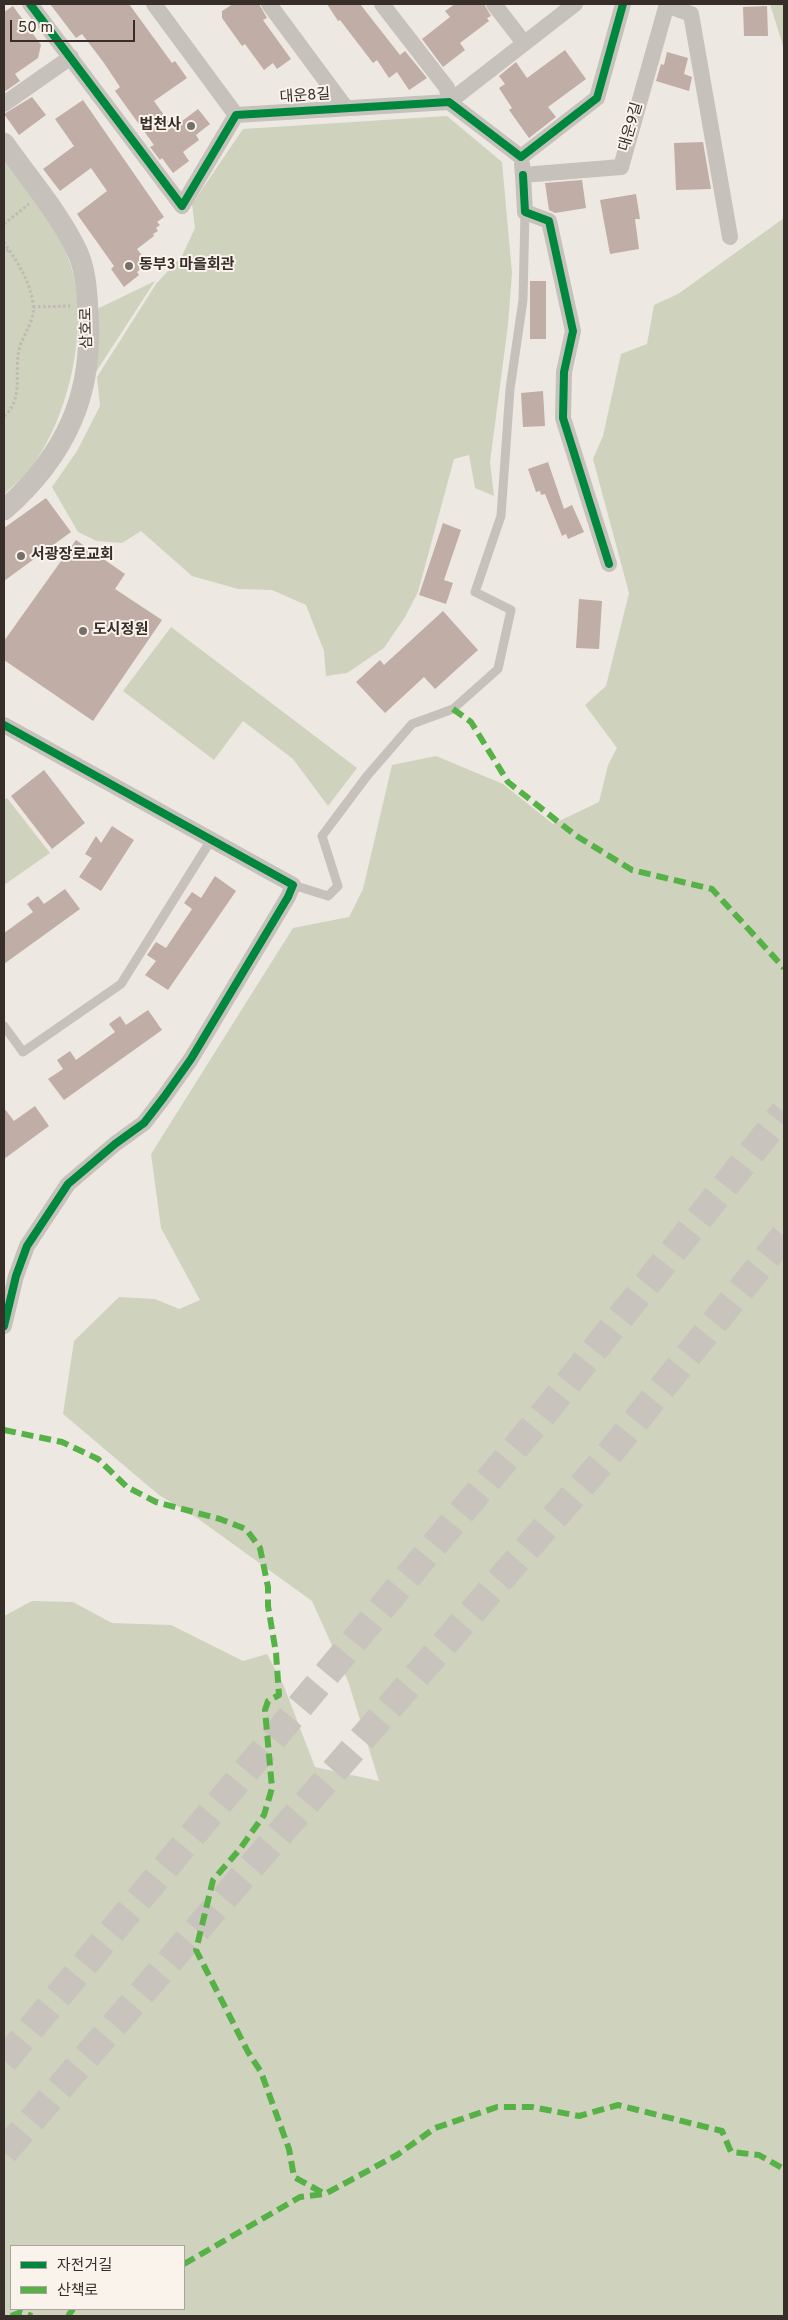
<!DOCTYPE html>
<meta charset="utf-8">
<style>
body{margin:0}
#map{position:relative;width:788px;height:2320px;overflow:hidden;background:#eee8e2;font-family:Overpass,"Noto Sans KR",sans-serif}
canvas{display:block}
.frame{position:absolute;inset:0;border:5px solid #372e2a;pointer-events:none}
.legend{position:absolute;left:10px;top:2245px;width:175px;height:65px;box-sizing:border-box;background:#f9f3eb;border:1px solid #aba49e;margin:0;padding:6px 9px;list-style:none;font-size:15px;color:#372e2a}
.legend li{display:flex;align-items:center;gap:10px;height:25px}
.legend b{width:25px;border:1px solid #aba49e}
.scale{position:absolute;left:10px;top:20px;width:125px;height:22px;box-sizing:border-box;border:2px solid #372e2a;border-top:0;padding-left:6px;font-size:15px;line-height:18px;white-space:nowrap;color:#372e2a;-webkit-text-stroke:4px #f9f3eb;paint-order:stroke}
</style>
<div id="map">
<canvas width="788" height="2320"></canvas>
<div class="frame"></div>
<ul class="legend">
<li><b style="height:6px;background:#00873e"></b>자전거길</li>
<li><b style="height:6px;background:#56b246"></b>산책로</li>
</ul>
<div class="scale">50 m</div>
</div>
<script>
const ctx = document.querySelector('canvas').getContext('2d');
ctx.lineJoin = 'round';
function paint(path, color) { ctx.fillStyle = color; ctx.fill(path, 'evenodd'); }
function trace(path, color, width, dash) { ctx.strokeStyle = color; ctx.lineWidth = width; ctx.lineCap = dash ? 'butt' : 'round'; ctx.setLineDash(dash || []); ctx.stroke(path); }
function write(font, color, halo, rows, align = 'center') {
  ctx.font = font + ' Overpass,"Noto Sans KR",sans-serif'; ctx.lineWidth = 4; ctx.setLineDash([]); ctx.textBaseline = 'middle'; ctx.strokeStyle = halo; ctx.fillStyle = color; for (const [text, x, y, turn = 0] of rows) {
    ctx.save(); ctx.translate(x, y); ctx.rotate((+turn || 0) * Math.PI / 180); ctx.textAlign = isNaN(turn) ? turn : align; if (halo) ctx.strokeText(text, 0, 0); ctx.fillText(text, 0, 0); ctx.restore();
  }
}
const green = new Path2D(`
 M 770,4 L 784,4 L 784,49 Z
 M 447,116 L 502,162 L 512,273 L 508,325 L 490,462 L 494,496 L 475,488 L 469,455 L 454,459 L 418,592 L 405,617 L 384,648 L 347,673 L 326,676 L 324,651 L 306,605 L 272,590 L 238,589 L 192,576 L 141,531 L 122,543 L 97,541 L 78,532 L 52,487 L 77,451 L 100,406 L 97,377 L 156,284 L 182,256 L 195,228 L 192,204 L 243,129 Z
 M 4,161 C 24,189 49,217 64,248 C 94,310 72,411 33,465 C 25,476 13,485 4,495 Z
 M 784,218 L 784,2316 L 4,2316 L 4,1616 L 32,1601 L 73,1602 L 112,1623 L 171,1625 L 243,1661 L 267,1654 L 283,1684 L 315,1767 L 379,1781 L 348,1681 L 312,1601 L 197,1518 L 159,1495 L 63,1414 L 74,1341 L 119,1297 L 155,1299 L 179,1309 L 200,1300 L 161,1228 L 151,1154 L 293,928 L 349,917 L 363,889 L 392,765 L 436,756 L 503,784 L 553,824 L 599,802 L 608,765 L 617,748 L 585,705 L 606,686 L 629,593 L 593,459 L 603,436 L 621,354 L 647,344 L 654,305 L 678,294 ZM 11,2246 L 184,2246 L 184,2309 L 11,2309 Z
 M 155,281 L 94,375 L 95,310 Z
 M 171,627 L 357,768 L 328,806 L 293,759 L 243,721 L 214,760 L 123,691 Z
 M 7,798 L 50,853 L 4,885 L 4,800 Z`);
const building = new Path2D(`
 M 50,4 L 129,4 L 172,63 L 175,61 L 187,78 L 154,101 L 173,128 L 198,109 L 210,124 L 196,135 L 199,140 L 183,152 L 189,161 L 173,173 L 162,158 L 160,160 L 150,147 L 154,145 L 115,91 L 120,87 L 104,63 L 82,34 L 76,38 Z
 M 233,4 L 259,4 L 267,18 L 263,20 L 291,59 L 277,69 L 273,63 L 264,70 L 245,44 L 242,46 L 222,18 L 222,11 Z
 M 327,4 L 360,4 L 400,55 L 405,51 L 427,78 L 409,90 L 397,72 L 389,78 L 377,60 L 373,63 L 340,20 L 338,21 Z
 M 455,4 L 484,4 L 491,16 L 487,18 L 489,21 L 460,43 L 465,50 L 443,67 L 422,39 L 450,17 L 445,11 Z
 M 13,6 L 41,45 L 38,58 L 15,74 L 20,81 L 4,92 L 4,12 Z
 M 767,6 L 768,36 L 744,36 L 743,7 Z
 M 565,50 L 586,79 L 548,107 L 556,117 L 529,138 L 509,110 L 512,108 L 499,88 L 505,84 L 499,76 L 516,62 L 527,78 Z
 M 667,52 L 688,58 L 684,74 L 692,77 L 689,91 L 656,81 L 661,64 L 664,65 Z
 M 32,97 L 46,115 L 19,135 L 4,114 Z
 M 83,100 L 164,217 L 157,222 L 160,225 L 156,228 L 158,231 L 153,234 L 154,236 L 137,249 L 148,263 L 137,272 L 139,275 L 124,287 L 111,269 L 114,266 L 77,214 L 107,191 L 91,168 L 60,191 L 43,169 L 74,146 L 55,119 Z
 M 703,142 L 711,189 L 676,190 L 674,143 Z
 M 582,180 L 586,208 L 555,213 L 549,210 L 545,183 Z
 M 636,194 L 640,219 L 635,219 L 639,249 L 610,254 L 600,200 Z
 M 530,281 L 546,281 L 546,339 L 530,339 Z
 M 543,391 L 545,426 L 523,427 L 521,393 Z
 M 548,462 L 564,509 L 572,505 L 584,532 L 568,539 L 566,534 L 562,536 L 545,494 L 541,495 L 540,491 L 536,492 L 528,469 Z
 M 46,498 L 71,532 L 4,581 L 4,528 Z
 M 443,523 L 461,530 L 444,580 L 453,583 L 446,604 L 419,595 Z
 M 76,540 L 125,574 L 115,589 L 162,620 L 93,721 L 4,660 L 4,641 Z
 M 579,599 L 602,601 L 599,649 L 576,648 Z
 M 443,611 L 478,650 L 435,689 L 424,677 L 385,713 L 356,682 L 380,660 L 384,665 Z
 M 44,770 L 85,823 L 52,849 L 11,796 Z
 M 112,826 L 134,840 L 101,891 L 79,877 L 92,858 L 85,854 L 96,836 L 101,843 Z
 M 215,876 L 236,891 L 168,990 L 145,975 L 156,961 L 147,955 L 156,942 L 166,948 L 192,909 L 184,903 L 192,892 L 201,898 Z
 M 65,889 L 80,909 L 4,964 L 4,933 L 33,912 L 27,904 L 38,896 L 44,904 Z
 M 148,1010 L 162,1030 L 64,1100 L 48,1079 L 63,1069 L 57,1060 L 70,1051 L 76,1060 L 115,1032 L 109,1024 L 120,1016 L 126,1025 Z
 M 35,1106 L 49,1126 L 4,1159 L 4,1108 L 14,1121 Z`);
const trunkTunnel = new Path2D(`
 M 4,2061 L 541,1417 L 784,1112
 M 4,2152 L 609,1454 L 784,1236`);
const path = new Path2D(`
 M 4,224 L 29,204
 M 4,242 L 9,250 L 4,252
 M 33,307 L 70,306
 M 4,416 C 24,400 14,371 19,350 C 23,333 36,321 33,303 C 30,283 20,266 9,250`);
const service = new Path2D(`
 M 293,885 L 328,896 L 338,886 L 322,836 L 367,776 L 412,724 L 453,709 L 498,669 L 511,610 L 475,592 L 501,516 L 510,389 L 523,300 L 525,212
 M 4,1026 L 23,1052 L 121,984 L 211,840`);
const minor = new Path2D(`
 M 30,4 L 182,206 L 236,115 L 449,102 L 521,157 L 597,98 L 623,4
 M 154,4 L 236,115
 M 269,4 L 346,108
 M 382,4 L 447,88 L 449,102 L 575,4
 M 494,4 L 524,43
 M 666,5 L 691,14 L 730,237
 M 4,104 L 71,57
 M 522,164 L 523,175 L 621,167 L 667,4
 M 523,175 L 525,212 L 549,221 L 573,331 L 564,372 L 563,418 L 609,564
 M 4,725 L 293,885 L 288,897 L 191,1059 L 164,1097 L 144,1123 L 115,1144 L 68,1184 L 27,1246 L 16,1276 L 4,1326`);
const tertiary = new Path2D(`
 M 4,143 C 29,179 60,214 78,253 C 86,272 87,293 88,313 C 94,395 65,456 4,510`);
const quiet = new Path2D(`
 M 453,709 L 471,722 L 508,782 L 575,835 L 632,870 L 712,889 L 784,968
 M 4,1430 L 62,1442 L 98,1459 L 127,1487 L 156,1502 L 220,1519 L 246,1529 L 260,1548 L 268,1587 L 268,1606 L 276,1653 L 279,1695 L 268,1701 L 265,1710 L 272,1788 L 264,1815 L 240,1849 L 213,1880 L 196,1950 L 248,2052 L 261,2072 L 289,2149 L 294,2177 L 325,2194
 M 184,2264 L 300,2197 L 325,2194 L 397,2155 L 435,2128 L 497,2107 L 532,2107 L 579,2116 L 618,2105 L 722,2131 L 731,2152 L 759,2155 L 784,2169
 M 11,2316 L 21,2312 L 32,2316
 M 68,2316 L 73,2309`);
const cycleway = new Path2D(`
 M 30,4 L 182,206 L 236,115 L 449,102 L 521,157 L 597,98 L 623,4
 M 523,175 L 525,212 L 549,221 L 573,331 L 564,372 L 563,418 L 609,564
 M 4,725 L 293,885 L 288,897 L 191,1059 L 164,1097 L 144,1123 L 115,1144 L 68,1184 L 27,1246 L 16,1276 L 4,1326`);
const markers = [
 [191,126,5,"#776f6a"],
 [129,266,5,"#776f6a"],
 [21,556,5,"#776f6a"],
 [83,631,5,"#776f6a"]
];
const streetNames = [
 ["대운8길",305,97,-4],
 ["대운9길",632,127,-74],
 ["삼호로",88,328,-91]
];
const poiNames = [
 ["법천사",181,126,"right"],
 ["동부3 마을회관",139,266],
 ["서광장로교회",31,556],
 ["도시정원",93,631]
];
paint(green, '#cfd2bd');
paint(building, '#c0ada5');
trace(trunkTunnel, '#c9c3bd', 28, [28, 14]);
trace(path, '#c0b9b4', 3, [2.5, 2.5]);
trace(service, '#c7c1bc', 9);
trace(minor, '#c7c1bc', 16);
trace(tertiary, '#c7c1bc', 21);
trace(quiet, '#56b246', 6, [12, 6]);
trace(cycleway, '#00873e', 8);
for (const [x, y, r, color] of markers) { const dot = new Path2D(); dot.arc(x, y, r, 0, 2 * Math.PI); ctx.fillStyle = color; ctx.fill(dot); trace(dot, '#f9f3eb', 2); }
write('15px', '#372e2a', '#f9f3eb', streetNames);
write('bold 15px', '#372e2a', '#f9f3eb', poiNames, 'left');
</script>
